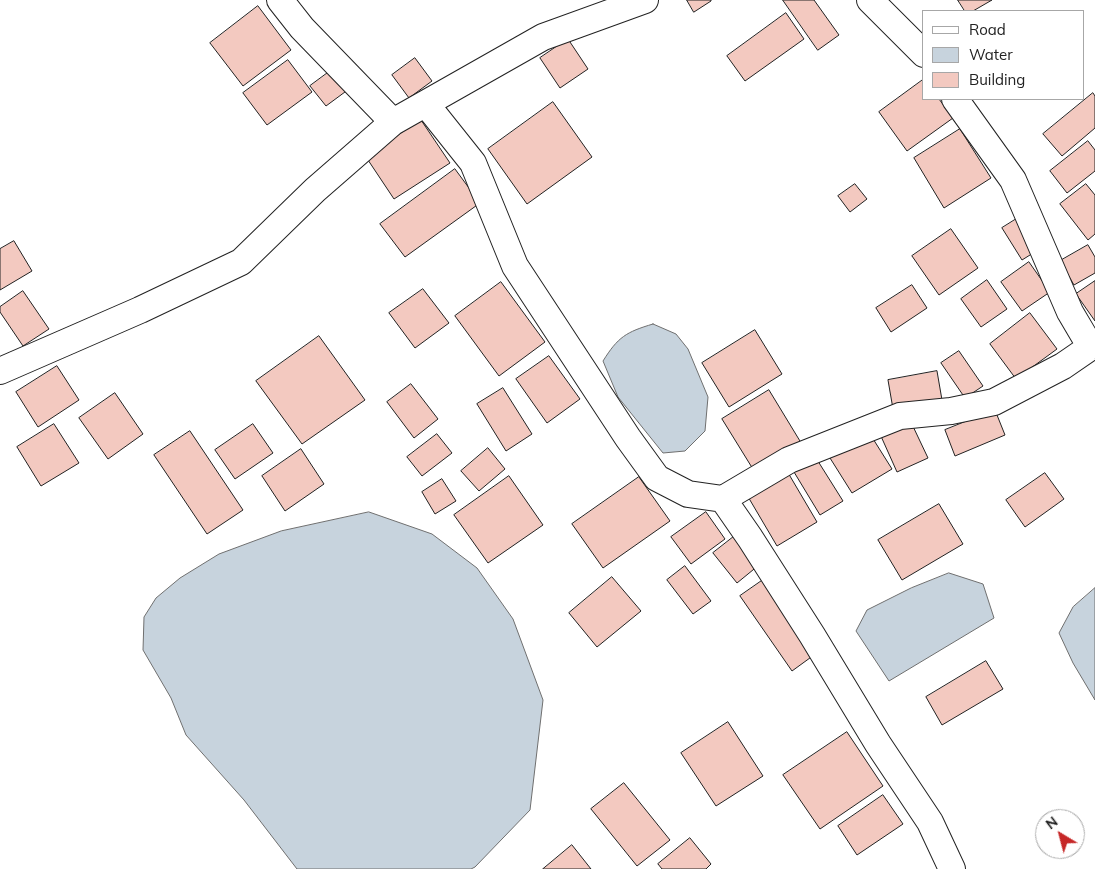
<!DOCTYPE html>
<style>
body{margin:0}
#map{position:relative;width:1095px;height:869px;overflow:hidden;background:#fff;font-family:Mulish,sans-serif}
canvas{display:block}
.legend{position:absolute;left:922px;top:10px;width:162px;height:90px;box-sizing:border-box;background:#fff;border:1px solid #a7a7a7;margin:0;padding:6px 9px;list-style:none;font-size:15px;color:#222}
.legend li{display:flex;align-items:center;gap:10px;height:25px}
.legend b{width:25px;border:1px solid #a7a7a7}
.north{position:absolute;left:1035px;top:809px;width:50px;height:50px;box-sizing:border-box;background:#fff;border:1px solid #a7a7a7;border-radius:50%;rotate:323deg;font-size:14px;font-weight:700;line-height:20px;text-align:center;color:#222}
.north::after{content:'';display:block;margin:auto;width:18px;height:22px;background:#c62828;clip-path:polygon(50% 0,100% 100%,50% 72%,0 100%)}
</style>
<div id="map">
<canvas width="1095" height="869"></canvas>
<ul class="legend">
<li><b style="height:6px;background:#fff"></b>Road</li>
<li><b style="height:14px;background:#c7d3dd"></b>Water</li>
<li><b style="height:14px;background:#f3c9c0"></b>Building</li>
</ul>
<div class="north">N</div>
</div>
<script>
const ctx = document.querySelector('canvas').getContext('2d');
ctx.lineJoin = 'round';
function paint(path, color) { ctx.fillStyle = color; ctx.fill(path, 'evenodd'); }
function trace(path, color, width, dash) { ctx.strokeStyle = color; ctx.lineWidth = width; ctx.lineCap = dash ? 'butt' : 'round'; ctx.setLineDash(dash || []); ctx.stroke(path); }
const water = new Path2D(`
 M 653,324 L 676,334 L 688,349 L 708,397 L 705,431 L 685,451 L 663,453 L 618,397 L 603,361 C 618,337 626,332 653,324 Z
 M 369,512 L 432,534 L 477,568 L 513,619 L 543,700 L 530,810 L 475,867 L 471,869 L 297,869 L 244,800 L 186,735 L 171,698 L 143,650 L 144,617 L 156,598 L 180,578 L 219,554 L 281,531 Z
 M 949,573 L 983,584 L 994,618 L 889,681 L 856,631 L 867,610 L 911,588 Z
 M 1095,588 L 1095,700 L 1073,663 L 1059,633 L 1073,607 Z`);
const building = new Path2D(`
 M 687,0 L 711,0 L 711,1 L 694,12 Z
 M 783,0 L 814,0 L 839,35 L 818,50 Z
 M 958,0 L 992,0 L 973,11 L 965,11 Z
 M 258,6 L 291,50 L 243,86 L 210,43 Z
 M 786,13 L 804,39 L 745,81 L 727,56 Z
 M 568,39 L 588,69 L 560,88 L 540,58 Z
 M 415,58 L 432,81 L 409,98 L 392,75 Z
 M 288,60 L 312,92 L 267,125 L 243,93 Z
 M 333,69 L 349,89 L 326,106 L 310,86 Z
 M 924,79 L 924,99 L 939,99 L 953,118 L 907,151 L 879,112 Z
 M 1093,93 L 1095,96 L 1095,128 L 1062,156 L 1043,134 Z
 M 553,102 L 592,157 L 527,204 L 488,149 Z
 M 421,120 L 450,163 L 394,199 L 366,157 Z
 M 960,129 L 991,178 L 944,208 L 914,158 Z
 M 1088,141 L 1095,150 L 1095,171 L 1067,193 L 1050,171 Z
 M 455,169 L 480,203 L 405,257 L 380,224 Z
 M 855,184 L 867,199 L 850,212 L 838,196 Z
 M 1086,184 L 1095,195 L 1095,234 L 1088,240 L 1060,204 Z
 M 1018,218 L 1038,250 L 1022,260 L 1002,228 Z
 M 951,229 L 978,268 L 939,295 L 912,256 Z
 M 14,241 L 32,271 L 0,290 L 0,249 Z
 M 1088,245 L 1095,257 L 1095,273 L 1074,285 L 1060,261 Z
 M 1029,262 L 1050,292 L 1022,311 L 1001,282 Z
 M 987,280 L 1007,309 L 981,327 L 961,299 Z
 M 1095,281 L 1095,321 L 1076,294 Z
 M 501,282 L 545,342 L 499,376 L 455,316 Z
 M 912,285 L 927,308 L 891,332 L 876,308 Z
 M 423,289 L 449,323 L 415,348 L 389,313 Z
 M 23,291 L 49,329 L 23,346 L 0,312 L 0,307 Z
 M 1030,313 L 1057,349 L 1016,379 L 990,344 Z
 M 755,330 L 782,374 L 729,407 L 702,363 Z
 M 319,336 L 365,400 L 302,444 L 256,381 Z
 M 959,351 L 983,386 L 965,398 L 941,363 Z
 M 549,356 L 580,399 L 547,423 L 516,379 Z
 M 57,366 L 79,400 L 38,427 L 16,392 Z
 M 937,371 L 942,400 L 893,409 L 888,380 Z
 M 411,384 L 438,419 L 414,438 L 387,402 Z
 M 503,388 L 532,434 L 506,451 L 477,404 Z
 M 769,390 L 803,446 L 756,474 L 722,419 Z
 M 115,393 L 143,434 L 108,459 L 79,418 Z
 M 995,410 L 1005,435 L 955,456 L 945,430 Z
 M 910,420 L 928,458 L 897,472 L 880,434 Z
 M 54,424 L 79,463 L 41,486 L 17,447 Z
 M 253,424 L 273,453 L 235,479 L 215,450 Z
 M 190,431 L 243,510 L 207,534 L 154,455 Z
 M 437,434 L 452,453 L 422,476 L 407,457 Z
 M 870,434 L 892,469 L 852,493 L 830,458 Z
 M 488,448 L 505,469 L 479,491 L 461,471 Z
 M 301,449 L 324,484 L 285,511 L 262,476 Z
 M 816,458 L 843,501 L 820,515 L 794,472 Z
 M 787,471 L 817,522 L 777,546 L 747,495 Z
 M 1045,473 L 1064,499 L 1025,527 L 1006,500 Z
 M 509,476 L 543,525 L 488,563 L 454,515 Z
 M 639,477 L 670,521 L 603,568 L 572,524 Z
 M 442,479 L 456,501 L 435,514 L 422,492 Z
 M 939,504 L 963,544 L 902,580 L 878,540 Z
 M 706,512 L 725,539 L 691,564 L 671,537 Z
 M 736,535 L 759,565 L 737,583 L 713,553 Z
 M 685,566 L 711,601 L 693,614 L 667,580 Z
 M 612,577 L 641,611 L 597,647 L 569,613 Z
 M 763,580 L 814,655 L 792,671 L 740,596 Z
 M 986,661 L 1003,689 L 942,725 L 926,697 Z
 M 728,722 L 763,776 L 716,806 L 681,753 Z
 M 847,732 L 883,786 L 820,829 L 783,775 Z
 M 624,783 L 670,840 L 637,866 L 591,809 Z
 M 883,795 L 903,824 L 857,855 L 838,826 Z
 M 690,838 L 711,864 L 706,869 L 662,869 L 658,864 Z
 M 572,845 L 591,869 L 543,869 Z`);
const street = new Path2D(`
 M 280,0 L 302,28 L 393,122
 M 870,0 L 924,54
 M 955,99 L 1013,180 L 1070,312 L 1090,346
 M 426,104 L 473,163 L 515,266 L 628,438 L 657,478 L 688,494 L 723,499 L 750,538 L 812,635 L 878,744 L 930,822 L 952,869
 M 0,371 L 140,310 L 241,262 L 315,190 L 393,122 L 543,37 L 645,0
 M 723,499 L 789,460 L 900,416 L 951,411 L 994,402 L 1063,366 L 1095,344`);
paint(water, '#c7d3dd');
trace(water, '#6f6f6f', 1);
paint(building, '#f3c9c0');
trace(building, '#222', 1);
trace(street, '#222', 28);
trace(street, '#fff', 26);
</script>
